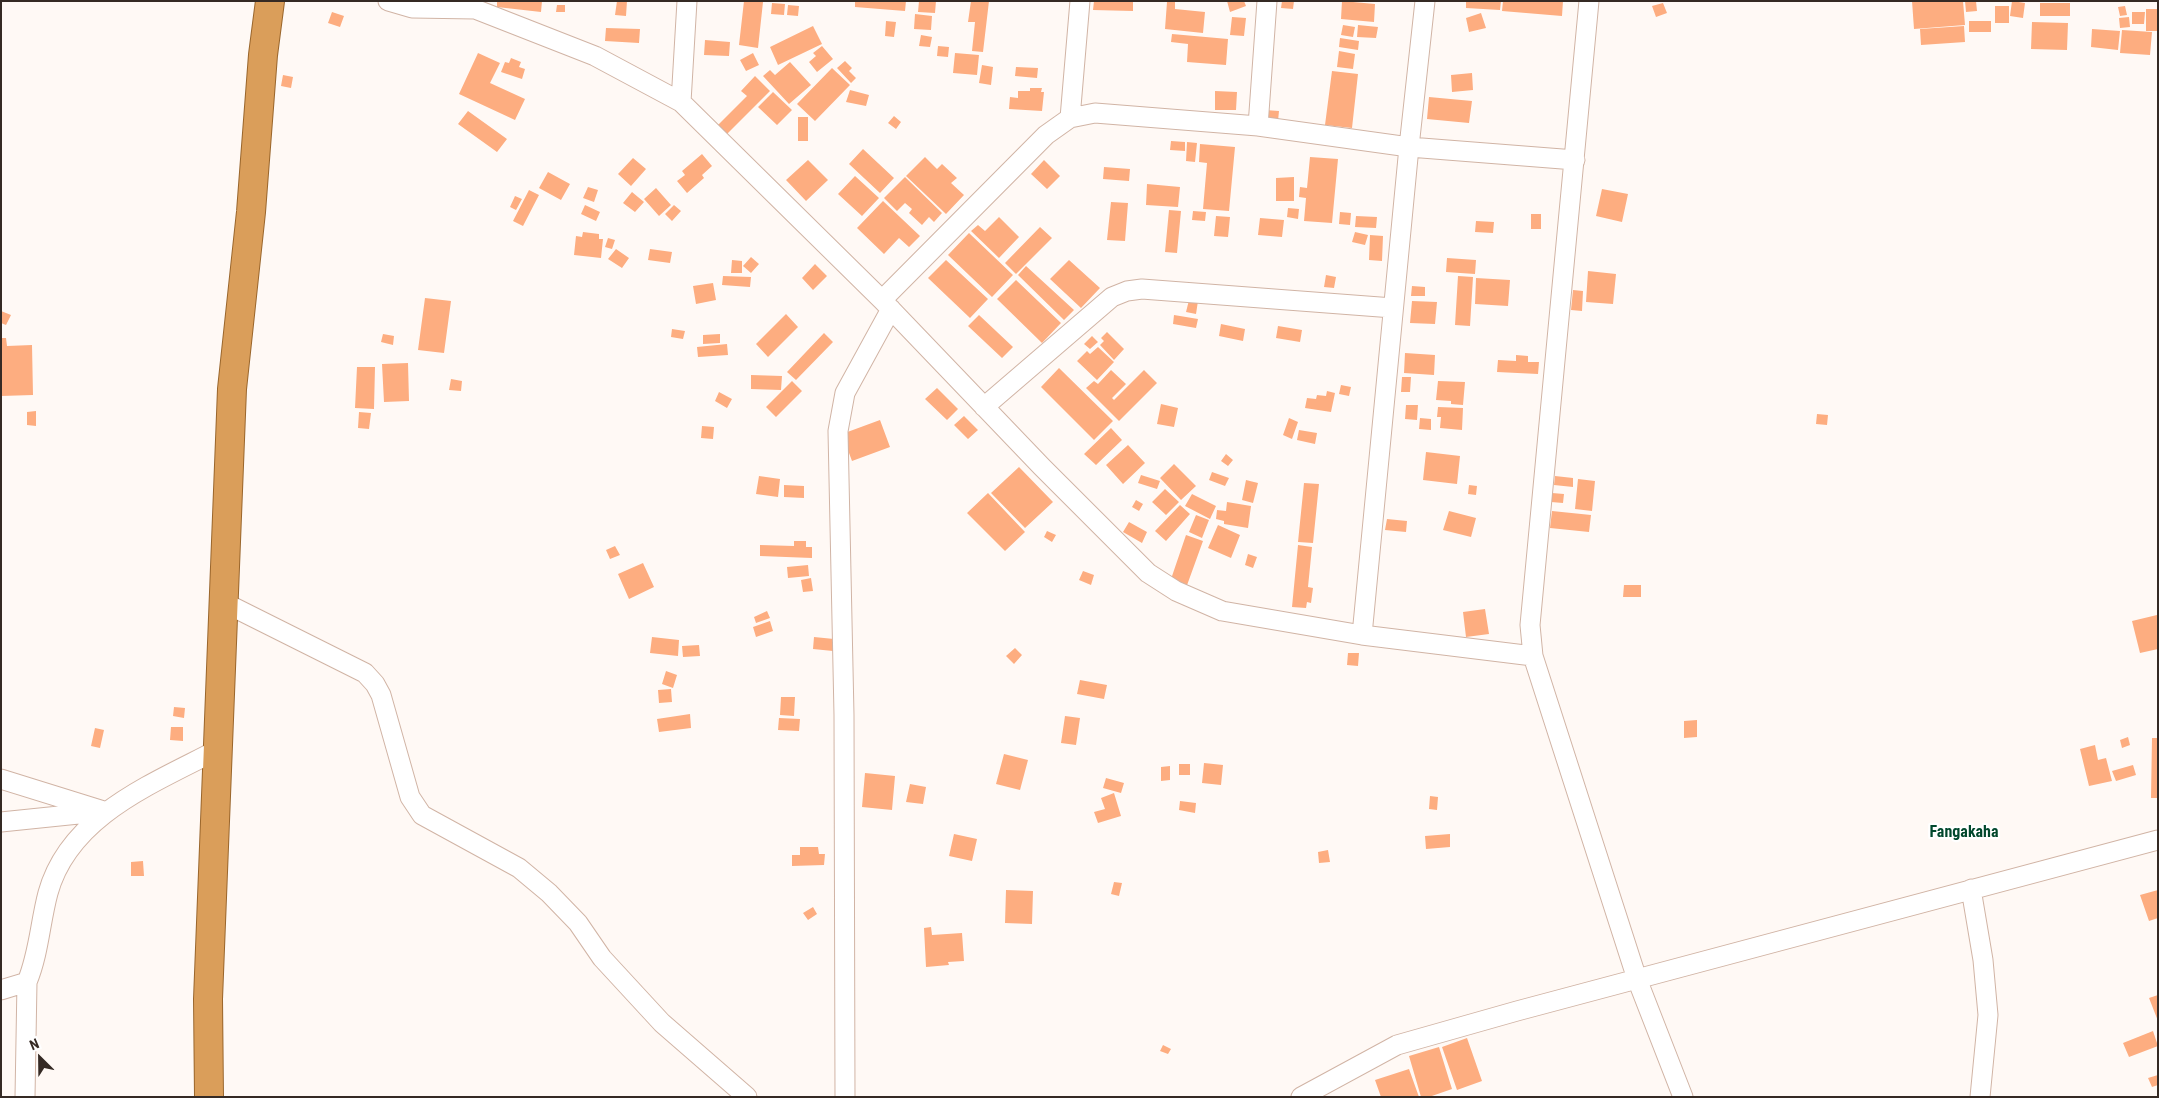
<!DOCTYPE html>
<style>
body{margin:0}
#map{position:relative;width:2159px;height:1098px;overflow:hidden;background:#fff9f5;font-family:"Roboto Condensed",sans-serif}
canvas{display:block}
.frame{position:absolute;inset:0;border:2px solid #352a24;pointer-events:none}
.north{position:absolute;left:15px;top:1033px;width:50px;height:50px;-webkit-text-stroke:4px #fff;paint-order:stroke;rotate:337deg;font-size:14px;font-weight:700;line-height:20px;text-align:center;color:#352a24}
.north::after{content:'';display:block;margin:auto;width:18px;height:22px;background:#352a24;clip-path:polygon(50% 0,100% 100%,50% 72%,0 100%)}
</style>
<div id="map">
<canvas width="2159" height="1098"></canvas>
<div class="frame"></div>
<div class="north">N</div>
</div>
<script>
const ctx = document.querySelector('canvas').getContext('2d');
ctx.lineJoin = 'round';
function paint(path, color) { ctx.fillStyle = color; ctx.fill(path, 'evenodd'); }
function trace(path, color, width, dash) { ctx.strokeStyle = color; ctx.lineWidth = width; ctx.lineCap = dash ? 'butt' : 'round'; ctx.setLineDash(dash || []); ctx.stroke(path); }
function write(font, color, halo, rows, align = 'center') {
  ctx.font = font + ' "Roboto Condensed",sans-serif'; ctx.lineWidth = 4.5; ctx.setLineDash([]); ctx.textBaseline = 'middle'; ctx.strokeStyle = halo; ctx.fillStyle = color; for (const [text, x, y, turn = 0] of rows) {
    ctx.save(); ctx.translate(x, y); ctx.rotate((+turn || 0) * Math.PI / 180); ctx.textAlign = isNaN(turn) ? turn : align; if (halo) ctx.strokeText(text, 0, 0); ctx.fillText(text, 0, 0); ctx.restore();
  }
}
const building = new Path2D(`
 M 497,1 L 542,1 L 541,12 L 497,7 Z
 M 617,1 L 627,1 L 626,16 L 615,15 Z
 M 744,1 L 763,2 L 758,48 L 739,45 Z
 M 855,1 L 906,1 L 905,11 L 855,7 Z
 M 919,1 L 936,1 L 935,13 L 918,12 Z
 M 971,1 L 989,1 L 983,52 L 972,51 L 975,22 L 968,22 Z
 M 1094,1 L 1133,1 L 1133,11 L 1093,10 Z
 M 1227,1 L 1244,1 L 1246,6 L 1230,12 Z
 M 1282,1 L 1294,1 L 1293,9 L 1281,8 Z
 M 1342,1 L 1375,4 L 1374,22 L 1341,19 Z
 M 1466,1 L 1501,1 L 1500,10 L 1466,8 Z
 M 1503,1 L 1563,1 L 1562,16 L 1502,11 Z
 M 1912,1 L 1963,1 L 1965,25 L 1914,29 Z
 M 1965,1 L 1976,1 L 1977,11 L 1966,12 Z
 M 2012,1 L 2025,3 L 2023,18 L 2010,16 Z
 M 1167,2 L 1175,2 L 1175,9 L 1205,12 L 1203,33 L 1165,29 Z
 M 772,3 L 785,4 L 784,15 L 771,14 Z
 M 1663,3 L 1667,13 L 1656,17 L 1652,6 Z
 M 2040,3 L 2070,3 L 2070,16 L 2040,16 Z
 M 557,5 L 565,5 L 565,12 L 556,12 Z
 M 788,5 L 799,6 L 798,16 L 787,15 Z
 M 1995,6 L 2009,6 L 2009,23 L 1995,23 Z
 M 2125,6 L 2127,15 L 2120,16 L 2118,7 Z
 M 2146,9 L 2158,9 L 2158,31 L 2146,31 Z
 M 332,12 L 344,16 L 340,27 L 328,23 Z
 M 2132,12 L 2145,12 L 2144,24 L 2132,24 Z
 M 1481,13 L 1486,28 L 1469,32 L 1466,18 Z
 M 915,14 L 932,16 L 931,30 L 914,29 Z
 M 1232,17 L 1246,18 L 1244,36 L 1230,35 Z
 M 2129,17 L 2130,27 L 2120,28 L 2119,18 Z
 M 886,21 L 896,22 L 894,37 L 885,36 Z
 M 1969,21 L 1991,21 L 1991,32 L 1969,32 Z
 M 2032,22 L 2068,23 L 2067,50 L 2031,49 Z
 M 1343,25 L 1355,27 L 1353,37 L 1341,35 Z
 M 1358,25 L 1378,27 L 1376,38 L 1357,37 Z
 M 813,26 L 822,44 L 778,65 L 770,47 Z
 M 1964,26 L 1965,42 L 1921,45 L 1920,29 Z
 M 606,28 L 640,29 L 639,43 L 605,41 Z
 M 2092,29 L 2120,31 L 2118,50 L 2091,47 Z
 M 2122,30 L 2152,32 L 2150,55 L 2120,53 Z
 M 1172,34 L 1228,39 L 1226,65 L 1187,62 L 1188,44 L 1171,42 Z
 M 921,35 L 932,37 L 930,47 L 919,46 Z
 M 1340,38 L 1359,41 L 1358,50 L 1339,47 Z
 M 705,40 L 730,42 L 729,56 L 704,55 Z
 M 822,46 L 833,59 L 817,72 L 809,62 L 816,56 L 813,53 Z
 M 938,46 L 949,47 L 948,57 L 937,56 Z
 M 1339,51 L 1355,54 L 1353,69 L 1337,67 Z
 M 478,53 L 500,63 L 490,83 L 525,99 L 515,120 L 459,94 Z
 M 753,53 L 759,65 L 746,71 L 740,60 Z
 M 955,53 L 979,55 L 977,75 L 953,73 Z
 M 511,58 L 521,62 L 519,67 L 525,69 L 522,79 L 501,72 L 505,62 L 509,63 Z
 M 845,61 L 852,68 L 849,71 L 856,78 L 851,83 L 837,68 Z
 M 790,62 L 811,85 L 789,104 L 763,76 L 770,70 L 775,75 Z
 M 982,65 L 993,67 L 991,85 L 979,83 Z
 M 1016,67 L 1038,68 L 1037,78 L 1015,76 Z
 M 832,68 L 850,85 L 815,121 L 797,104 Z
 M 1332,71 L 1358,74 L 1352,128 L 1325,125 Z
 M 1472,73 L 1473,90 L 1452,92 L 1451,75 Z
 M 283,75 L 293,77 L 291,88 L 281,86 Z
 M 755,76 L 770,91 L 724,137 L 715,128 L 747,96 L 741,91 Z
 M 1030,88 L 1042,88 L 1041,92 L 1044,92 L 1042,111 L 1009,109 L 1010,97 L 1018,98 L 1018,91 L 1030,91 Z
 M 850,90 L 869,95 L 866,106 L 846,102 Z
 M 1215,91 L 1237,92 L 1236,110 L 1215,110 Z
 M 773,92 L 792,110 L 777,125 L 758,107 Z
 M 1429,97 L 1472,101 L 1469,123 L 1427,119 Z
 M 1265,110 L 1279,111 L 1278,121 L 1264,120 Z
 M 468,111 L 507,139 L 497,152 L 458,124 Z
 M 894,116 L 901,122 L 896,129 L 888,123 Z
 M 798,117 L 808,117 L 808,141 L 798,141 Z
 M 1171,141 L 1185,142 L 1185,151 L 1170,150 Z
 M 1187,142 L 1197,143 L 1195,162 L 1186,161 Z
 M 1200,144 L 1235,147 L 1229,211 L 1203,209 L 1207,163 L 1199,162 Z
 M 863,149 L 894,178 L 880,193 L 849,164 Z
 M 702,154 L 712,166 L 702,175 L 704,178 L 687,193 L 677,181 L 685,175 L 682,171 Z
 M 925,157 L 937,169 L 942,164 L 957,178 L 951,183 L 964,195 L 946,214 L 906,176 Z
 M 1310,157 L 1338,159 L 1332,223 L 1304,221 L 1306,198 L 1299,197 L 1300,187 L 1307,188 Z
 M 633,158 L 646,169 L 631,186 L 618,174 Z
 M 808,160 L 828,180 L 806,201 L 786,180 Z
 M 1044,160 L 1060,176 L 1047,189 L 1031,174 Z
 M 1104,167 L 1130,169 L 1129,181 L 1103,179 Z
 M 548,172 L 570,184 L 561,200 L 539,188 Z
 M 855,176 L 879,198 L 862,216 L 838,194 Z
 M 905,177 L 942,213 L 934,222 L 929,217 L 922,225 L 909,213 L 912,209 L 905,203 L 897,211 L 884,198 Z
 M 1294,177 L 1294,201 L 1276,201 L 1276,178 Z
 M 1147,184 L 1180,187 L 1178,207 L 1146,205 Z
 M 588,187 L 598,190 L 594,202 L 583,198 Z
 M 656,188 L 671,205 L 659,216 L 644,199 Z
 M 1602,189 L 1628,194 L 1622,222 L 1596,216 Z
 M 529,190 L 539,195 L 523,226 L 513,221 Z
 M 632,192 L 644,202 L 635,212 L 623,203 Z
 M 515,196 L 522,199 L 516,210 L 510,207 Z
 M 883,201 L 920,236 L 909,247 L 899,238 L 884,254 L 857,228 Z
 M 1111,202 L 1128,203 L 1125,241 L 1107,240 Z
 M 585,205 L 600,212 L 596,221 L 581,214 Z
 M 674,205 L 681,211 L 672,221 L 665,214 Z
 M 1288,208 L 1299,209 L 1298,219 L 1287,217 Z
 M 1169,210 L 1181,211 L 1177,253 L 1165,252 Z
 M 1193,211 L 1206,212 L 1205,221 L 1192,220 Z
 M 1340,212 L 1351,213 L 1350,225 L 1339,224 Z
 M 1531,214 L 1541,214 L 1541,229 L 1531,229 Z
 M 1216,216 L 1230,217 L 1228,237 L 1214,236 Z
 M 1356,216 L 1377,217 L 1376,228 L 1355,227 Z
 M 999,217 L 1019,237 L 999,258 L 971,231 L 978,225 L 985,231 Z
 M 1260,218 L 1284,220 L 1282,237 L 1258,235 Z
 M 1476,221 L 1494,222 L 1493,233 L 1475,232 Z
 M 1040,227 L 1052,238 L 1016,274 L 1005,263 Z
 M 583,232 L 599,234 L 599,239 L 603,239 L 601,258 L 574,255 L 576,236 L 582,237 Z
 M 1355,232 L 1368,235 L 1365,245 L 1352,242 Z
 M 969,233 L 1013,275 L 992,297 L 948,255 Z
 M 1370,235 L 1383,236 L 1382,261 L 1369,260 Z
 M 608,238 L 615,240 L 612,249 L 605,247 Z
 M 616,249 L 629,258 L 622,268 L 608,259 Z
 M 650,249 L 672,252 L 670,263 L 648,260 Z
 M 751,257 L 759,264 L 751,273 L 743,266 Z
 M 1447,258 L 1476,260 L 1475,274 L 1446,272 Z
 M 732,260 L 742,261 L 742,273 L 731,273 Z
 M 946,260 L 988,299 L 970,318 L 928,278 Z
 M 1069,260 L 1100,288 L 1081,308 L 1050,279 Z
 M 815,264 L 827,276 L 813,290 L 802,278 Z
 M 1026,266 L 1074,310 L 1064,320 L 1018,275 Z
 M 1588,271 L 1616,274 L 1613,304 L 1586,302 Z
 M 1326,275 L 1336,277 L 1334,288 L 1324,287 Z
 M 723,276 L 751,277 L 750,287 L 722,285 Z
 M 1458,276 L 1473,277 L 1470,326 L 1455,325 Z
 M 1476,278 L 1510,280 L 1508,306 L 1475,304 Z
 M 1016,280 L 1061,323 L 1042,343 L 997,299 Z
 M 713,283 L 716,300 L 696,304 L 693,286 Z
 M 1412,286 L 1425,287 L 1425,296 L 1411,296 Z
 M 1573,290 L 1583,291 L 1582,311 L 1571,310 Z
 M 425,298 L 451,301 L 444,353 L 418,350 Z
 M 1189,300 L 1198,301 L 1196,314 L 1186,312 Z
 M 1412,301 L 1437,302 L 1435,324 L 1410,323 Z
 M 1,311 L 11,315 L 6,325 L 1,323 Z
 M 786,314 L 798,327 L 768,357 L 756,344 Z
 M 979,315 L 1013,347 L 1002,358 L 968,326 Z
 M 1174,315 L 1198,319 L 1196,328 L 1173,324 Z
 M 1221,324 L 1245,329 L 1243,341 L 1219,336 Z
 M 1278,326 L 1302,330 L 1300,342 L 1276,338 Z
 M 672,329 L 685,331 L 683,339 L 671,337 Z
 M 1107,332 L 1124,349 L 1114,360 L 1100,345 L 1104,341 L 1101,338 Z
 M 824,333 L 833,342 L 796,380 L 787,372 Z
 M 383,334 L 394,336 L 393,345 L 381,342 Z
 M 720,334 L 720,343 L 703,344 L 703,335 Z
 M 1092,336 L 1098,342 L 1090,349 L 1084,344 Z
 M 1,338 L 6,338 L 7,346 L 32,345 L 33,395 L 1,396 Z
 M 727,344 L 728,355 L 698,357 L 697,347 Z
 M 1098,347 L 1114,362 L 1097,380 L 1077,361 L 1087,351 L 1090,354 Z
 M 1405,353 L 1435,355 L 1434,375 L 1404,373 Z
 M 1516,355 L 1528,356 L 1528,362 L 1539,362 L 1538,374 L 1497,372 L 1498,360 L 1516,361 Z
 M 408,363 L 409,401 L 384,402 L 382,364 Z
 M 357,367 L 375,367 L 374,409 L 355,408 Z
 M 1059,368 L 1113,421 L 1094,440 L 1041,387 Z
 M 1111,370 L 1126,384 L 1112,398 L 1114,400 L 1144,370 L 1157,383 L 1119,421 L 1086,388 L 1094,381 L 1098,384 Z
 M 751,375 L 782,376 L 781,390 L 751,389 Z
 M 1402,377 L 1411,377 L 1410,392 L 1401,392 Z
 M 451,379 L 462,381 L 461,391 L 449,390 Z
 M 792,381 L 802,391 L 776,417 L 766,407 Z
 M 1438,381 L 1465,382 L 1463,405 L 1451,404 L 1451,401 L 1436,400 Z
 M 1341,385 L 1351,387 L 1349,396 L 1339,394 Z
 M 937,388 L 958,409 L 947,420 L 925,399 Z
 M 1327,391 L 1335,393 L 1331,412 L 1305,408 L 1307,398 L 1316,399 L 1317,395 L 1326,396 Z
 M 719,392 L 732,399 L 727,408 L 715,401 Z
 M 1161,404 L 1178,408 L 1174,427 L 1157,424 Z
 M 1406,405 L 1418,405 L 1417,420 L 1405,419 Z
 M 1438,407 L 1463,408 L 1462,430 L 1440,428 L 1441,417 L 1437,417 Z
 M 36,411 L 36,426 L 27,425 L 27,412 Z
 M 359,412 L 371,413 L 369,429 L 358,428 Z
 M 1817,414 L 1828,415 L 1827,425 L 1816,424 Z
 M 964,416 L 978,430 L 968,439 L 954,425 Z
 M 1289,418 L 1298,422 L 1292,439 L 1283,435 Z
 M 1420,418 L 1431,419 L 1431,430 L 1419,429 Z
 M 880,420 L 890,447 L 852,461 L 842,434 Z
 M 702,426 L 714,427 L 713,439 L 701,438 Z
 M 1111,428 L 1122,440 L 1096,465 L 1084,454 Z
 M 1299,430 L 1317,433 L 1315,444 L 1297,440 Z
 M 1128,445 L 1145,463 L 1123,484 L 1106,465 Z
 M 1426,452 L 1460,456 L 1457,484 L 1423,480 Z
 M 1226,454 L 1233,460 L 1228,466 L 1221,461 Z
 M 1174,464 L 1196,486 L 1181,500 L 1160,478 Z
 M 1019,467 L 1053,502 L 1025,528 L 991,493 Z
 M 1212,472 L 1229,478 L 1225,486 L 1209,480 Z
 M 1141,475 L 1160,481 L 1157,489 L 1138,483 Z
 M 759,476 L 780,479 L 778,497 L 756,494 Z
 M 1555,476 L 1573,478 L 1573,487 L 1554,485 Z
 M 1578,479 L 1595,481 L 1592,511 L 1575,509 Z
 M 1246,480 L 1258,483 L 1253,503 L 1242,500 Z
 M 1304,483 L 1319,484 L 1313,543 L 1298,542 Z
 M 784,485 L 804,486 L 804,498 L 784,497 Z
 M 1469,485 L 1477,486 L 1476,495 L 1468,494 Z
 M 1165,489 L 1179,502 L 1166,515 L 1152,502 Z
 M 988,493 L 1025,532 L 1005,551 L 967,513 Z
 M 1552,493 L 1564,494 L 1563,503 L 1551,502 Z
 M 1192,494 L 1216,506 L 1210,519 L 1185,506 Z
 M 1136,500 L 1143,504 L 1139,511 L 1132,507 Z
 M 1227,502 L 1251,506 L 1248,528 L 1224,524 L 1224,521 L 1216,519 L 1217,510 L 1226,511 Z
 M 1180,505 L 1190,514 L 1166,541 L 1155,531 Z
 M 1449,511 L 1476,518 L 1471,537 L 1443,530 Z
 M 1552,511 L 1591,515 L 1589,532 L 1550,528 Z
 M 1196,515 L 1209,520 L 1202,538 L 1189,532 Z
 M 1387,519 L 1407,521 L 1406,532 L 1385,530 Z
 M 1129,522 L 1147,532 L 1142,543 L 1123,532 Z
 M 1218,525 L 1240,535 L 1231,558 L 1208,548 Z
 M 1047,531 L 1056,535 L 1052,542 L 1044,537 Z
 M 1186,535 L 1203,541 L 1186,588 L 1170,582 Z
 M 794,541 L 806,541 L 806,547 L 812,547 L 812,558 L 760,556 L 760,545 L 794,546 Z
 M 1298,545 L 1312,547 L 1308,587 L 1313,588 L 1311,603 L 1307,602 L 1306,608 L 1292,607 Z
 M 615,546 L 620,555 L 610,559 L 606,550 Z
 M 1248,554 L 1257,557 L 1253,568 L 1245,565 Z
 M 643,563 L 654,587 L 629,599 L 618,574 Z
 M 808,565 L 809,576 L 788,578 L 787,567 Z
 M 1083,571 L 1094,575 L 1091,585 L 1079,580 Z
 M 811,578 L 813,591 L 803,592 L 801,580 Z
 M 1624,585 L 1641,585 L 1641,597 L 1623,597 Z
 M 1485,609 L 1489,634 L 1466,637 L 1463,612 Z
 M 767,611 L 770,618 L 756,623 L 754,617 Z
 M 2157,615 L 2158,649 L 2140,653 L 2132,621 Z
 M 770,621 L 773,631 L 756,637 L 753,627 Z
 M 652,637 L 679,640 L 678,656 L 650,653 Z
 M 814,637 L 834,639 L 833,651 L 813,649 Z
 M 699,645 L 700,656 L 683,657 L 682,646 Z
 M 1015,648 L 1022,655 L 1014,664 L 1006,656 Z
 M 1348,653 L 1359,653 L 1358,666 L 1347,665 Z
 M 666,671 L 677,675 L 673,688 L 662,684 Z
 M 1080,680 L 1107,685 L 1104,699 L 1077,694 Z
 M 671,689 L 672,702 L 659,703 L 658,690 Z
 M 781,697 L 795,697 L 794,716 L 780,715 Z
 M 174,707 L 185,708 L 184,718 L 173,716 Z
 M 690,714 L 691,728 L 659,732 L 657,719 Z
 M 1065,716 L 1080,718 L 1076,745 L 1061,743 Z
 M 779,718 L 800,719 L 799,731 L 778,730 Z
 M 1697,720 L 1697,737 L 1684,738 L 1684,721 Z
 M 171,727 L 183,727 L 183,741 L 170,740 Z
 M 95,728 L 104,730 L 100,748 L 91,746 Z
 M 2128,737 L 2130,745 L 2122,748 L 2120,740 Z
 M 2152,738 L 2158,738 L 2158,798 L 2151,798 Z
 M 2095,745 L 2098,760 L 2106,758 L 2112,781 L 2089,786 L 2080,749 Z
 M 1004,754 L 1028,760 L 1020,790 L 996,784 Z
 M 1204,763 L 1223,765 L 1221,785 L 1202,783 Z
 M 1179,764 L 1190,764 L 1190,775 L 1179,775 Z
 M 2133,765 L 2136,775 L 2116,781 L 2112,771 Z
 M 1170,766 L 1170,780 L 1161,781 L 1161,767 Z
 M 865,773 L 895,776 L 892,810 L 862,807 Z
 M 1106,778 L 1124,783 L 1121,793 L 1103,788 Z
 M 910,784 L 926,787 L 923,804 L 906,802 Z
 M 1114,793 L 1121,816 L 1098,823 L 1094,812 L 1105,809 L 1101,798 Z
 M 1430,796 L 1438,797 L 1437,810 L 1429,809 Z
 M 1180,801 L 1196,803 L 1195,813 L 1179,810 Z
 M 954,834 L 977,839 L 972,861 L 949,856 Z
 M 1450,834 L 1450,847 L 1426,849 L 1425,836 Z
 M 800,847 L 818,847 L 819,854 L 825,854 L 824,865 L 792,866 L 792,855 L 800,855 Z
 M 1328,850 L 1330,862 L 1319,863 L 1318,852 Z
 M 143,861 L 144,876 L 131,876 L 131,862 Z
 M 1114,882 L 1122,883 L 1119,896 L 1111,894 Z
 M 1006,890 L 1033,891 L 1032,924 L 1005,923 Z
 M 2158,890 L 2158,918 L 2149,921 L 2140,895 Z
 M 813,907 L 817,914 L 808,920 L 803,913 Z
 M 931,927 L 932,935 L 962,933 L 964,961 L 948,962 L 949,965 L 926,967 L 924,928 Z
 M 2158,995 L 2158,1021 L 2149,998 Z
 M 2153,1031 L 2158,1046 L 2129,1057 L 2123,1043 Z
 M 1467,1038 L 1482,1081 L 1457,1090 L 1442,1047 Z
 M 1163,1045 L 1171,1049 L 1168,1054 L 1160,1051 Z
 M 1439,1047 L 1452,1089 L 1429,1097 L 1421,1097 L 1409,1056 Z
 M 1409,1069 L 1419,1097 L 1381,1097 L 1375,1080 Z
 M 2158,1075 L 2158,1085 L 2152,1087 L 2148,1078 Z`);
const minor = new Path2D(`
 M 388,1 L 412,8 L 475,9 L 595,56 L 681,102 L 882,300 L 1042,467 L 1148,573 L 1176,591 L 1222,611 L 1362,635 L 1533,656
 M 1589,1 L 1530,625 L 1533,656 L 1637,979 L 1683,1097
 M 681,102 L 687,1
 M 1070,118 L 1080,1
 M 1258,126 L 1267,1
 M 882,300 L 1046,135 L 1070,118 L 1095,113 L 1258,126 L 1409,147 L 1575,160
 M 984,407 L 1112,297 L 1127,291 L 1142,289 L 1393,308
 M 223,602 L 365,673 L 375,684 L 381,695 L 410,797 L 422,815 L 519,868 L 549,893 L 578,923 L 602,958 L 662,1023 L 747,1097
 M 1362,635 L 1409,147 L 1425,1
 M 1,779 L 107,812
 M 1,822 L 98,812
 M 1971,889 L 1983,960 L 1988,1015 L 1980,1097
 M 1,990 L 27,982 C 39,953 40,923 48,893 C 69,816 152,784 217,750
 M 25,1097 L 27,982
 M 845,1097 L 844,715 L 838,431 L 845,393 L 891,309
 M 1301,1097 L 1397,1045 L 1517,1011 L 2158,840`);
const trunk = new Path2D(`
 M 209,1097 L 208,999 L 232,389 L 251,212 L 263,55 L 270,1`);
const neighbourhoodNames = [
 ["Fangakaha",1964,833]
];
paint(building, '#fdad80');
trace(minor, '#d1b4a5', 21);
trace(trunk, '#9a662c', 30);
trace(minor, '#fff', 19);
trace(trunk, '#da9e5a', 28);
write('bold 16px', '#01482d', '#fff', neighbourhoodNames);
</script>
